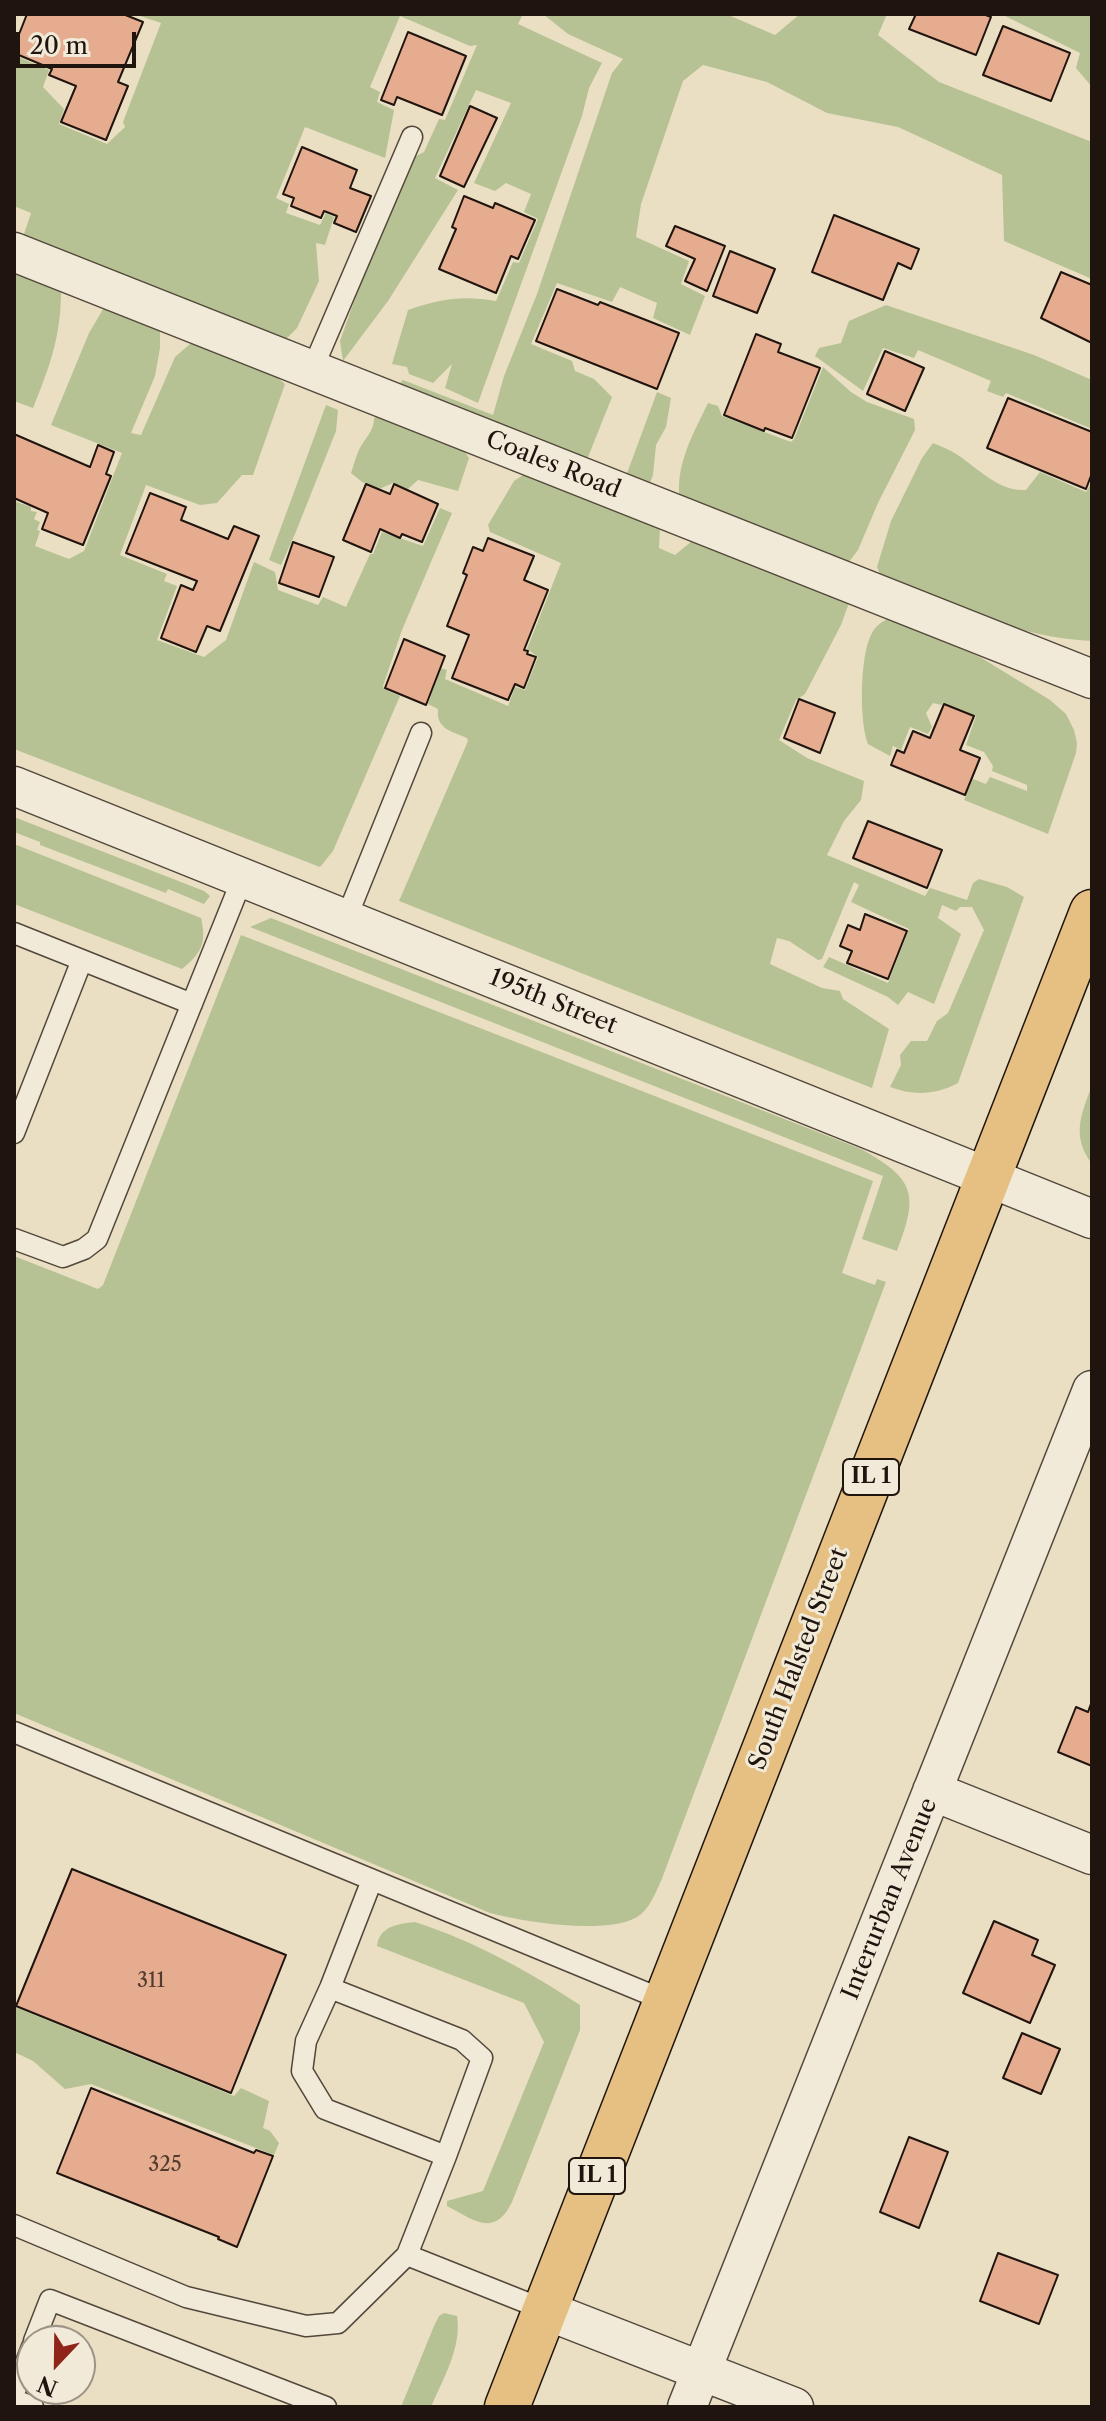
<!DOCTYPE html>
<style>
body{margin:0}
#map{position:relative;width:1106px;height:2421px;overflow:hidden;background:#eadfc3;font-family:"Libre Caslon Text",serif}
canvas{display:block}
.frame{position:absolute;inset:0;border:16px solid #20140e;pointer-events:none}
.north{position:absolute;left:16px;top:2325px;width:80px;height:80px;box-sizing:border-box;background:#f1ead8;border:2px solid #9d9487;border-radius:50%;rotate:202deg;font-size:22px;font-weight:700;line-height:32px;text-align:center;color:#20140e}
.north::after{content:'';display:block;margin:auto;width:28px;height:36px;background:#8f2418;clip-path:polygon(50% 0,100% 100%,50% 72%,0 100%)}
.scale{position:absolute;left:16px;top:32px;width:120px;height:36px;box-sizing:border-box;border:4px solid #20140e;border-top:0;padding-left:10px;font-size:24px;line-height:28px;white-space:nowrap;color:#20140e;-webkit-text-stroke:6px #f1ead8;paint-order:stroke}
</style>
<div id="map">
<canvas width="1106" height="2421"></canvas>
<div class="frame"></div>
<div class="north">N</div>
<div class="scale">20 m</div>
</div>
<script>
const ctx = document.querySelector('canvas').getContext('2d');
ctx.lineJoin = 'round';
function paint(path, color) { ctx.fillStyle = color; ctx.fill(path, 'evenodd'); }
function trace(path, color, width, dash) { ctx.strokeStyle = color; ctx.lineWidth = width; ctx.lineCap = dash ? 'butt' : 'round'; ctx.setLineDash(dash || []); ctx.stroke(path); }
function write(font, color, halo, rows, align = 'center') {
  ctx.font = font + ' "Libre Caslon Text",serif'; ctx.lineWidth = 6; ctx.setLineDash([]); ctx.textBaseline = 'middle'; ctx.strokeStyle = halo; ctx.fillStyle = color; for (const [text, x, y, turn = 0] of rows) {
    ctx.save(); ctx.translate(x, y); ctx.rotate((+turn || 0) * Math.PI / 180); ctx.textAlign = isNaN(turn) ? turn : align; if (halo) ctx.strokeText(text, 0, 0); ctx.fillText(text, 0, 0); ctx.restore();
  }
}
const green = new Path2D(`
 M 134,14 L 523,14 L 518,24 L 602,63 L 589,88 L 582,116 L 478,403 L 445,388 L 452,364 L 433,383 L 409,374 L 407,367 L 392,364 L 408,310 C 440,299 462,295 496,301 L 513,262 L 519,263 L 538,219 L 524,212 L 531,194 L 506,183 L 495,191 L 474,183 L 511,103 L 476,90 L 435,178 L 458,190 L 388,301 L 343,361 L 340,341 L 385,214 L 412,158 L 424,152 L 439,119 L 445,120 L 477,45 L 470,46 L 400,16 L 370,87 L 380,92 L 377,102 L 394,110 L 385,158 L 305,127 L 276,198 L 289,204 L 286,213 L 320,225 L 326,213 L 334,217 L 325,245 L 316,243 L 319,281 L 297,328 L 282,343 L 22,240 L 31,213 L 14,206 L 14,55 L 49,70 L 43,87 L 64,109 L 59,124 L 107,144 L 125,127 L 123,122 L 161,23 Z
 M 543,14 L 726,14 L 775,35 L 800,14 L 887,14 L 878,35 L 939,82 L 1092,142 L 1092,279 L 1004,241 L 1002,175 L 898,127 L 827,113 L 767,82 L 703,65 L 683,81 L 641,204 L 636,237 L 689,261 L 681,284 L 705,296 L 690,335 L 653,318 L 657,303 L 620,287 L 612,302 L 557,283 L 531,344 L 572,361 L 575,371 L 594,379 L 612,397 L 588,457 L 569,459 L 410,394 L 400,383 L 403,380 L 493,415 L 504,376 L 537,294 L 612,73 L 623,59 L 568,34 Z
 M 1001,14 L 1092,14 L 1092,87 L 1076,68 L 1080,53 Z
 M 14,271 L 61,291 C 61,336 50,366 33,408 L 14,401 Z
 M 886,305 L 1034,355 L 1092,380 L 1092,429 L 1006,393 L 1003,397 L 987,391 L 991,381 L 918,350 L 914,358 L 883,348 L 863,391 L 815,356 L 819,348 L 841,343 L 849,321 Z
 M 105,306 L 160,328 L 160,348 L 155,376 L 131,433 L 141,435 L 175,357 L 190,344 L 196,344 L 272,373 L 285,384 L 253,475 L 242,475 L 217,503 L 200,505 L 146,485 L 120,555 L 167,574 L 164,581 L 177,586 L 157,640 L 204,657 L 226,640 L 254,562 L 275,572 L 278,590 L 318,605 L 323,597 L 346,607 L 370,554 L 373,554 L 382,532 L 423,546 L 440,508 L 452,513 L 402,630 L 383,686 L 384,689 L 400,696 L 333,851 L 320,867 L 14,749 L 14,501 L 31,507 L 31,511 L 37,512 L 34,519 L 40,522 L 37,530 L 40,531 L 35,546 L 69,559 L 84,551 L 122,453 L 51,425 L 89,333 Z
 M 823,367 L 851,392 L 867,402 L 914,419 L 915,430 L 878,503 L 858,550 L 849,562 L 680,500 C 674,467 694,432 708,403 L 718,406 L 722,416 L 791,442 L 794,439 Z
 M 657,392 L 671,398 L 666,427 L 656,445 L 653,475 L 650,483 L 642,487 L 626,476 Z
 M 326,405 L 338,410 L 336,431 L 295,534 L 281,565 L 269,560 Z
 M 378,416 L 385,417 L 465,452 L 469,458 L 458,491 L 418,480 L 408,489 L 393,483 L 379,489 L 362,482 L 351,473 C 354,465 356,455 360,448 C 366,437 374,431 374,418 Z
 M 933,443 C 939,446 946,448 951,451 C 975,464 996,492 1026,490 L 1040,472 L 1086,492 L 1092,481 L 1092,641 C 1019,638 950,605 882,579 L 877,567 L 891,521 L 922,458 Z
 M 523,475 L 660,528 L 659,548 L 675,555 L 692,541 L 849,603 L 841,625 L 805,694 L 796,700 L 779,740 L 807,758 L 864,781 L 861,800 L 844,821 L 827,855 L 925,896 L 930,888 L 967,900 L 973,883 L 979,879 L 1007,887 L 1024,897 L 958,1083 C 936,1095 913,1096 890,1087 L 901,1065 L 900,1055 L 911,1041 L 927,1041 L 937,1021 L 948,1013 L 984,930 L 972,907 L 960,907 L 956,911 L 942,905 L 938,918 L 961,934 L 934,1004 L 908,992 L 898,1005 L 888,997 L 823,967 L 829,957 L 888,983 L 909,929 L 851,902 L 859,885 L 854,882 L 822,959 L 818,960 L 789,941 L 777,938 L 770,964 L 822,988 L 840,991 L 843,999 L 889,1029 L 872,1088 L 399,901 L 468,741 L 467,738 C 451,731 436,729 438,709 L 428,704 L 441,668 L 447,670 L 445,679 L 508,706 L 515,687 L 525,690 L 538,657 L 527,649 L 561,563 L 490,532 L 488,525 L 514,481 Z
 M 890,618 L 980,657 L 1050,700 L 1066,714 L 1074,730 L 1077,743 L 1076,753 L 1048,834 L 964,800 L 973,779 L 986,784 L 990,777 L 1027,791 L 1027,785 L 992,771 L 993,766 L 984,752 L 966,745 L 976,716 L 943,703 L 941,705 L 933,703 L 926,713 L 932,727 L 928,734 L 910,727 L 901,750 L 893,746 L 890,756 L 868,744 C 859,722 860,656 871,635 C 875,626 881,622 890,618 Z
 M 14,817 L 204,891 L 210,896 L 204,904 L 168,889 L 166,893 L 40,845 L 40,842 L 14,832 Z
 M 14,844 L 201,918 C 207,943 201,954 182,969 L 14,904 Z
 M 271,918 L 861,1149 C 915,1179 919,1194 897,1251 L 862,1239 L 883,1176 L 250,927 Z
 M 241,935 L 873,1181 L 842,1273 L 875,1285 L 877,1279 L 886,1282 L 661,1881 C 655,1894 649,1910 637,1917 C 607,1935 524,1922 490,1913 L 14,1713 L 14,1256 L 98,1289 L 103,1285 Z
 M 1092,1085 L 1092,1164 C 1071,1136 1081,1115 1092,1085 Z
 M 415,1922 C 474,1941 528,1971 580,2005 L 580,2030 L 512,2202 C 494,2239 473,2219 447,2206 L 447,2201 L 483,2191 L 544,2042 L 524,2003 L 377,1946 C 380,1926 397,1924 415,1922 Z
 M 14,2004 L 15,2007 L 234,2096 L 241,2088 L 269,2101 L 263,2128 L 270,2131 L 279,2143 L 274,2155 L 91,2084 L 65,2089 L 33,2061 L 14,2052 Z
 M 444,2313 L 457,2316 C 462,2347 443,2379 431,2407 L 401,2407 L 434,2326 L 439,2316 Z`);
const building = new Path2D(`
 M 27,14 L 123,14 L 143,22 L 118,82 L 128,86 L 106,140 L 61,122 L 76,86 L 49,75 L 52,69 L 14,53 L 14,47 Z
 M 916,14 L 983,14 L 991,17 L 976,55 L 909,29 Z
 M 1003,26 L 1070,53 L 1051,101 L 983,75 Z
 M 408,32 L 466,56 L 442,115 L 397,97 L 394,105 L 381,100 Z
 M 470,106 L 497,118 L 464,187 L 440,176 Z
 M 302,147 L 357,170 L 350,188 L 371,196 L 356,232 L 334,223 L 337,216 L 324,211 L 321,218 L 291,206 L 294,198 L 283,194 Z
 M 464,196 L 493,208 L 495,203 L 535,220 L 518,259 L 511,256 L 496,293 L 439,269 L 456,229 L 452,227 Z
 M 834,215 L 919,249 L 911,269 L 898,263 L 883,300 L 812,272 Z
 M 675,226 L 725,246 L 707,291 L 685,281 L 695,259 L 666,246 Z
 M 730,251 L 775,269 L 757,313 L 713,296 Z
 M 1061,272 L 1092,285 L 1092,343 L 1041,318 Z
 M 557,289 L 598,305 L 600,302 L 679,333 L 657,389 L 536,341 Z
 M 756,334 L 781,344 L 778,352 L 820,368 L 792,438 L 765,428 L 764,431 L 724,415 Z
 M 885,351 L 924,368 L 905,411 L 867,394 Z
 M 1008,398 L 1092,432 L 1092,473 L 1086,489 L 987,448 Z
 M 14,434 L 90,467 L 98,445 L 114,452 L 106,474 L 111,476 L 83,545 L 42,529 L 48,513 L 14,498 Z
 M 366,484 L 390,494 L 394,484 L 438,504 L 422,542 L 402,534 L 400,538 L 380,529 L 371,552 L 343,540 Z
 M 150,493 L 186,507 L 181,520 L 228,539 L 234,526 L 259,536 L 220,631 L 207,626 L 196,652 L 161,638 L 181,585 L 193,590 L 197,581 L 126,553 Z
 M 488,538 L 534,556 L 524,580 L 548,590 L 524,650 L 528,651 L 527,654 L 536,657 L 524,688 L 515,684 L 508,700 L 452,678 L 469,635 L 447,626 L 467,575 L 463,573 L 473,547 L 483,551 Z
 M 293,542 L 334,557 L 319,597 L 279,583 Z
 M 404,639 L 445,656 L 426,705 L 385,688 Z
 M 799,699 L 835,713 L 820,753 L 784,738 Z
 M 944,704 L 974,716 L 960,750 L 980,758 L 965,795 L 891,765 L 897,750 L 904,753 L 913,731 L 930,738 Z
 M 868,821 L 942,850 L 927,888 L 853,858 Z
 M 865,914 L 907,931 L 888,979 L 847,963 L 852,951 L 840,946 L 848,925 L 860,930 Z
 M 1092,1701 L 1092,1766 L 1058,1752 L 1076,1707 L 1088,1712 Z
 M 72,1869 L 286,1955 L 231,2093 L 16,2006 Z
 M 994,1921 L 1038,1940 L 1032,1955 L 1055,1965 L 1030,2023 L 963,1993 Z
 M 1022,2033 L 1060,2049 L 1041,2094 L 1003,2078 Z
 M 91,2088 L 254,2153 L 256,2150 L 273,2156 L 237,2247 L 218,2239 L 219,2237 L 57,2173 Z
 M 909,2137 L 948,2152 L 919,2228 L 880,2212 Z
 M 998,2253 L 1058,2275 L 1039,2324 L 980,2301 Z`);
const lane = new Path2D(`
 M 312,370 L 412,137
 M 346,919 L 421,733
 M 14,933 L 192,1004
 M 14,1133 L 82,960
 M 14,1239 L 63,1257 L 84,1249 L 97,1239 L 243,877
 M 14,1732 L 666,2001
 M 330,1988 L 462,2040 L 482,2058 L 446,2156 L 325,2109 L 302,2071 L 306,2041 L 330,1988 L 372,1880
 M 14,2225 L 186,2297 L 306,2326 L 338,2323 L 407,2255 L 545,2310
 M 407,2255 L 446,2156
 M 34,2341 L 50,2300 L 326,2407
 M 14,2393 L 32,2347
 M 14,2400 L 33,2407`);
const street = new Path2D(`
 M 14,252 L 1092,679
 M 14,786 L 1092,1219
 M 932,1791 L 1092,1855
 M 545,2310 L 794,2407
 M 687,2407 L 1092,1390`);
const primary = new Path2D(`
 M 507,2407 L 1092,912`);
const numberNames = [
 ["311",151,1981],
 ["325",165,2165]
];
const shields = [
 [871,1477,56],
 [597,2176,56]
];
const shieldNames = [
 ["IL 1",871,1477],
 ["IL 1",597,2176]
];
const streetNames = [
 ["Coales Road",553,465,22],
 ["195th Street",553,1002,22],
 ["South Halsted Street",799,1659,-69],
 ["Interurban Avenue",890,1899,-68]
];
paint(green, '#b6c294');
paint(building, '#e5ac8f');
trace(building, '#20140e', 2);
trace(lane, '#52473b', 23);
trace(street, '#52473b', 41);
trace(primary, '#20140e', 47);
trace(lane, '#f1ead8', 20);
trace(street, '#f1ead8', 38);
trace(primary, '#e5c082', 44);
write('20px', '#513a2e', null, numberNames);
for (const [x, y, w] of shields) { const box = new Path2D(); box.roundRect(x - w / 2, y - 18, w, 36, 6); ctx.fillStyle = '#f1ead8'; ctx.fill(box); trace(box, '#20140e', 2); }
write('bold 22px', '#20140e', null, shieldNames);
write('24px', '#20140e', '#f1ead8', streetNames);
</script>
